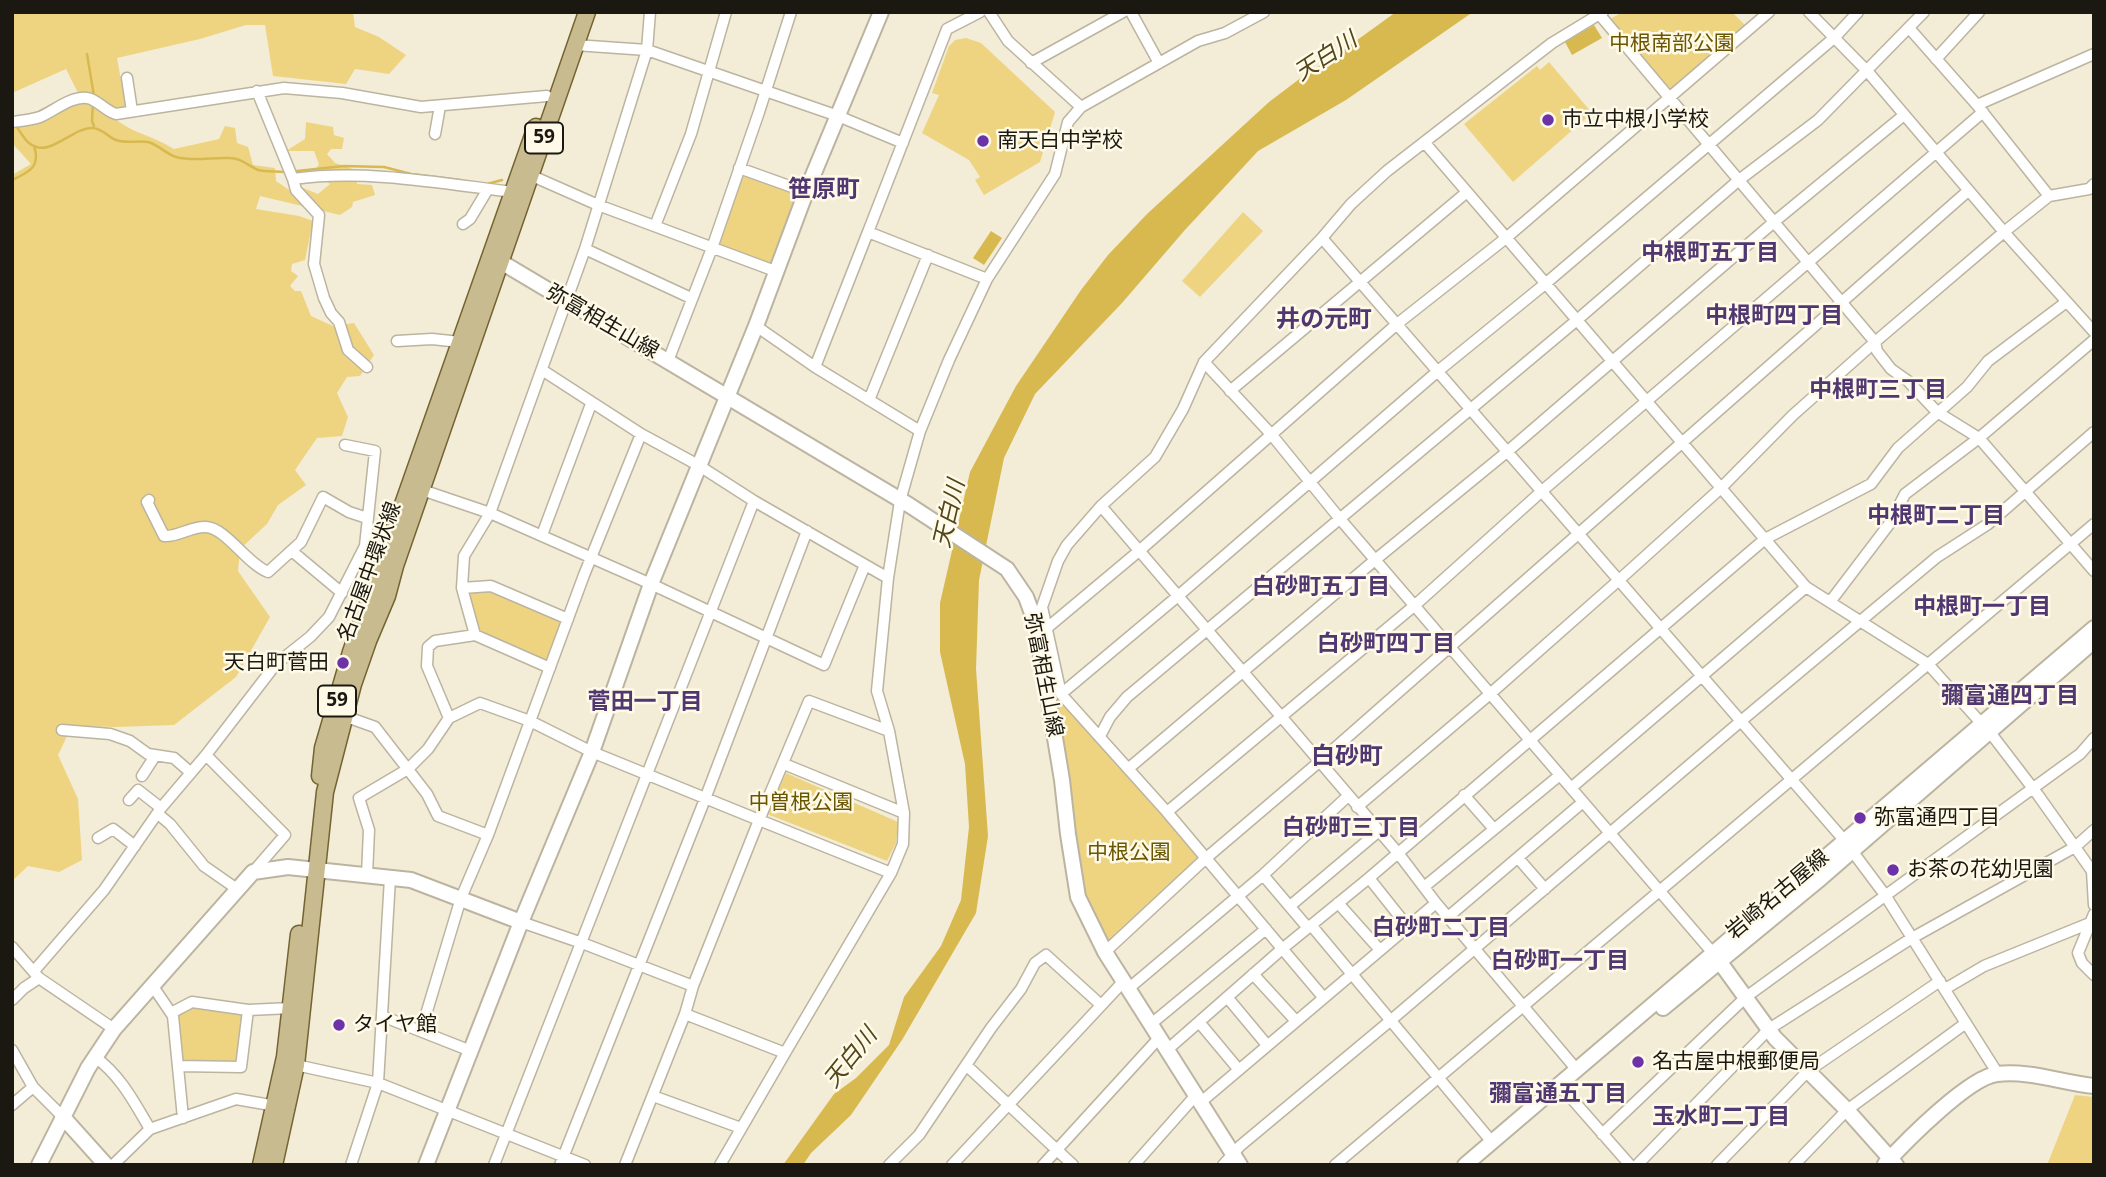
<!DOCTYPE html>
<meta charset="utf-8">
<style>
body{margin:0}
#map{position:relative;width:2106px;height:1177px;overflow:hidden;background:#f3ecd7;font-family:"Open Sans",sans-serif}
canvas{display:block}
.frame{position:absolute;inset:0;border:14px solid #1a1810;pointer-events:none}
</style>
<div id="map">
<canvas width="2106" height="1177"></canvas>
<div class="frame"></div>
</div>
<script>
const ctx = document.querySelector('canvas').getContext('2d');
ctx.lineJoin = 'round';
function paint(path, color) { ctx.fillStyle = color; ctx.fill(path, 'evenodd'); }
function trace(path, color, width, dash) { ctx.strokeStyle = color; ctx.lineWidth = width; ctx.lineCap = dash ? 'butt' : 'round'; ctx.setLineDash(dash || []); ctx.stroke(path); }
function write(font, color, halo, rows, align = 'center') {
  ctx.font = font + ' "Open Sans","Noto Sans JP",sans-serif'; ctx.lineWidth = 5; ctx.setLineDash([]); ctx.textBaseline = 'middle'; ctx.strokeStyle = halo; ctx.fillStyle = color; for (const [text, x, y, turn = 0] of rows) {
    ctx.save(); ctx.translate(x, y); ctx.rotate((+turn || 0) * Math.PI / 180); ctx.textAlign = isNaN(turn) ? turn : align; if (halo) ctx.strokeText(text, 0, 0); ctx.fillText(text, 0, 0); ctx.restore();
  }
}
const green = new Path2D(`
 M 12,12 L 353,12 L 355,27 L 379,37 L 406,55 L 389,74 L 355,69 L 346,84 L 273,76 L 265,25 L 246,25 L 200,39 L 117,58 L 126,108 C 106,111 98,92 78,93 L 66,69 L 12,93 Z
 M 1623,12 L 1732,12 L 1745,25 L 1668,91 L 1606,21 Z
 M 966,38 L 981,43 L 1055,112 L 1040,162 L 984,195 L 975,180 L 980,177 L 969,160 L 922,133 L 939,95 L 932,93 L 949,46 L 955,40 Z
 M 1549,62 L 1592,113 L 1513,182 L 1464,124 L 1537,66 L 1540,70 Z
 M 82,102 C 101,107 115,121 133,130 C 147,136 161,141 174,149 L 219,139 L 225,126 L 235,128 L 237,143 L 248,147 L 253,165 L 275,168 L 276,181 L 292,192 L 303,188 L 318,194 L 330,184 L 314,172 L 319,164 L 314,151 L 286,151 L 305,139 L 306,122 L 333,127 L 334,135 L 344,138 L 342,149 L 331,149 L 327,154 L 335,163 L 356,170 L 357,184 L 372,185 L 375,195 L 353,202 L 352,207 L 340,215 L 260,196 L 256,209 L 299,216 L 313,221 L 305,260 L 292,264 L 291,271 L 298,276 L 290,286 L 295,291 L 301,291 L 311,316 L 333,326 L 354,323 L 374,355 L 360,376 L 347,377 L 337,393 L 348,417 L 342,436 L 317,438 L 295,470 L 306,485 L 278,505 L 267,524 L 240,549 L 238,571 L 270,617 L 236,677 L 174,725 L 115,727 L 80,726 L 68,734 L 58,755 L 78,799 L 82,860 L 59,872 L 28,866 L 12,881 L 12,175 L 31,164 L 12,143 L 12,126 L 40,122 Z
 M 744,174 L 795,191 L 796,195 L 770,264 L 766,265 L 719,247 L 717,243 L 740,176 Z
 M 1243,212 L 1263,231 L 1200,297 L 1182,281 Z
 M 474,591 L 491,592 L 561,619 L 563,624 L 549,658 L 545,660 L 478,632 L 470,595 Z
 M 1057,694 L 1202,858 L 1106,947 L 1081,897 Z
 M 786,773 L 898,822 L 896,843 L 887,861 L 767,814 Z
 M 193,1006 L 243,1011 L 237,1064 L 185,1064 L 180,1061 L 178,1013 Z
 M 2075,1095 L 2094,1097 L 2094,1165 L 2047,1165 Z`);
const water = new Path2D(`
 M 1396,12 L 1473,12 L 1346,100 L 1258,151 L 1184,231 L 1122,303 L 1035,394 L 1004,458 L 979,580 L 976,669 L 988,836 L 976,913 L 902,1040 L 851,1115 L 811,1153 L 803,1165 L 783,1165 L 834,1094 L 856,1078 L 889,1045 L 904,997 L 941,946 L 961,900 L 969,827 L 965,764 L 940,652 L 940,603 L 970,472 L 1016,386 L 1081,290 L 1108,255 L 1147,214 L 1269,102 L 1302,77 L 1335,56 Z
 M 1594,25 L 1602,38 L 1572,55 L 1565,42 Z
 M 991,231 L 1002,238 L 984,265 L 973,258 Z`);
const stream = new Path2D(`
 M 87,54 L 94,96
 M 93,102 L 92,121 L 94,126
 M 16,126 C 20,131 24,139 29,143 C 49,160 73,126 93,128 C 103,129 108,137 116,140 C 127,144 138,140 148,142 C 159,145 166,154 176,157 C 194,162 212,157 229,158 C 242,158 248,166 258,170 C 266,172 277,171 285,172
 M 297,171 L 344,166 L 384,167 L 411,174 L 460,180
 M 12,180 C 30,172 41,166 34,146
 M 487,184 L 502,180`);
const street = new Path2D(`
 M 980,12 L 947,29 L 868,232 L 987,279 L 1055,174 L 1068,122 L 1081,107
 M 989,12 L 1008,41 L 1081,107 L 1198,41 L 1225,33 L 1264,12
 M 1131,12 L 1159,63
 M 1809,12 L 1868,72 L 2004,232 L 2094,332
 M 1599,14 L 1875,342 L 1877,351 L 1891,369 L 1908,381 L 1937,412 L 1979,438 L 2094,571
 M 1909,28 L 1977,105 L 2049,196
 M 575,45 L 647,50 L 838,116 L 903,143
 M 1936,59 L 1979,12
 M 1031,63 L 1123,12
 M 127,78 L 132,111
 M 257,91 L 293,179 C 365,169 440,183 512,192
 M 1977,105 L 2094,54
 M 12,122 C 21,121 31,120 40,117 C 54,111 71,96 87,98 C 97,99 105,111 116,114 L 284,88 L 342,93 L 421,107 L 547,96
 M 435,134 L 440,106
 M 1425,143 L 1806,587 L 1928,664 L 1981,723
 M 739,168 L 806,192
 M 530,175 L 598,205 L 775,271
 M 293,179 L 296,190 L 319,215 L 314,264 L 324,298 L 331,313 L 339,322 L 348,350 L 367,367
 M 463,224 L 470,219 L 488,189
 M 655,226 L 691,134 L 726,12
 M 1322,238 L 1844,840 L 1885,895 L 1998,1074
 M 585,249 L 691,298
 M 756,326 L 815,367 L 920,431
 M 397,341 L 432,339 L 460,342
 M 668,361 L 712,248 L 759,112 L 791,12
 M 1204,362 L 1271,434 L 1340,519 L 1712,952
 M 815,367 L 868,232
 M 542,370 L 641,434 L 698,465 L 754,501 L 888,578
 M 1230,391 L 1467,192
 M 869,400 L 928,255
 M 345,445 L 375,451 L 365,546
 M 422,490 L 490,513 L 585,249 L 647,50 L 650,12
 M 149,500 L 147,502 L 164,536 C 179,537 191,526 206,527 C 226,528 247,564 268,572 L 301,542 L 323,497 L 349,512 L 367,518
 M 1101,506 L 1398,853 L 1436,903 L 1577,1070
 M 542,535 L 591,404
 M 293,552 L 342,593
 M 462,588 L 491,586 L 568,619
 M 1830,602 L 1890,523 L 1905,494 L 1979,438 L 2094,340
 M 1047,628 L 1139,551 L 1397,324 L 1506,238 L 1769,12
 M 475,635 L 462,588 L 464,556 L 490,513 L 651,584 L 824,665 L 865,565
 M 1061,694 L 1178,596 L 1438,371 L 1545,284 L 1834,38 L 1858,12
 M 344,716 L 375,727 L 427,794 L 438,816 L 488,835
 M 449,718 L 427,666 L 428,647 L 435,641 L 475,635 L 550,668
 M 62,730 L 110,734 L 130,741 L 148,754 L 174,758 L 190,772
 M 1989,731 L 2038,795 L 2092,871 L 2094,905
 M 1100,736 L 1110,717 L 1127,697 L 1577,320 L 1739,180 L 1818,120 L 1924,12
 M 206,755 L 285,835 L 253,872
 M 784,764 L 904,813
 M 1129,768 L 1375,560 L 1508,451 L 1774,222 L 1904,115
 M 142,776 L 155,756
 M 1571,788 L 1806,587
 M 1464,795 L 1494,829
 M 129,800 L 138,790 L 161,808
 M 1357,807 L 1490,694 L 1619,580 L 1721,488 L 1793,415 L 1875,342 L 2004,232 L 2049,196 L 2089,189 L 2094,184
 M 1167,812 L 1414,606 L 1542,491 L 1983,112
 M 158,814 L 170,824 L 204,866 L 237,889
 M 98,838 L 113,829 L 135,846
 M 1518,858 L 1545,889
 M 891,873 L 759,820 L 693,986 L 685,1014 L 785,1053 L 891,873 L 903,844 L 904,813 L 889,731 L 877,691 L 888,578 L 900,501 L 920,431 L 949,360 L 987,279
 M 367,875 L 369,830 L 359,798 L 408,769 L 428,749 L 449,718 L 480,703 L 530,721 L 592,752 L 759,820 L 809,701 L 889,731
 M 1263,875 L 1308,928
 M 1369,878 L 1408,927
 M 1424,887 L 1560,775
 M 1338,903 L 1380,950
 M 1290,906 L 1379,831
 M 2094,914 L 2078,953 L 2082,963 L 2094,975
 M 1448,917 L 1583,802
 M 521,922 L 582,943 L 693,986
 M 1311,925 L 1492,1142
 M 12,947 L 39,978 L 114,1029
 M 1105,952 L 1205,859 L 1319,762 L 1968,191
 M 34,971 L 104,890 L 161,808 L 206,755 L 276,664 L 310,637 L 329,617 L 365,546 L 388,552
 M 1253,974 L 1296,1021
 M 152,985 L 173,1016 L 183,1118
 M 1128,989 L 1263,875 L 1348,796
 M 1945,989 L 1984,966 L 2090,923
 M 1227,997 L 1267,1045
 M 1323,997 L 1167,812 L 1061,694 L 1042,607 L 1058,561 L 1067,545 L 1101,506 L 1155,457 L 1183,409 L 1204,362 L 1322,238 L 1351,204 L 1387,171 L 1552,43 L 1603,12
 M 12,1000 L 24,988 L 39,978
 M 171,1013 L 192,1002 L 248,1010 L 291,1008
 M 382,1016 L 471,1051
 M 1199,1022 L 1239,1070
 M 1151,1024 L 1266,929
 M 421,1031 L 461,898 L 488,835 L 584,575 L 641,434
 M 12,1050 L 33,1087 L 62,1116
 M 1167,1050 L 1282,949 L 1369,878 L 1765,539 L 1871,484 L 1898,448 L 1967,387 L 1988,361 L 2065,303
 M 95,1057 C 121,1076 134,1102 150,1129
 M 296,1065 L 378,1083 L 585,1165
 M 966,1065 L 1073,1165
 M 178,1066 L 241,1067 L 248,1010
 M 1565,1091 L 1630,1165
 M 653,1096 L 741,1128
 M 1201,1102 L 1436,903
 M 12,1105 L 33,1087
 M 1602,1134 L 1746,997 L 2080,754 L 2094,738
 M 113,1165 L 150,1129 L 236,1099 L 276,1106
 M 351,1165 L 378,1083 L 390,878
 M 494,1165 L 754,501
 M 560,1165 L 705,799 L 807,531
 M 625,1165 L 685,1014
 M 720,1165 L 785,1053
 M 889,1165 L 919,1135 L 991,1028 L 1021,989 L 1035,963 L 1046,955 L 1101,1005
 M 952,1165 L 1123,982
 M 1043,1165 L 1159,1038
 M 1134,1165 L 1196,1095
 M 1223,1165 L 1240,1146 L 1390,1021 L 1741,721 L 1937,557 L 1988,524 L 2094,432
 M 1335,1165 L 2094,524
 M 1637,1165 L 1769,1029 L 1912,938 L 2075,847 L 2094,830
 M 1717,1165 L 1808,1071 L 1940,981
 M 1794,1165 L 1847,1110 L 1966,1023`);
const secondary = new Path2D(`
 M 491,256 L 909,505 L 1007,569 L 1026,597 L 1036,624 L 1062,780 L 1068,834 L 1078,897 L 1105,952 L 1240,1165
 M 1714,954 L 1775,1038 L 1847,1110 L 1896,1165
 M 1663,1008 L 1821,878 L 2094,641
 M 62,1116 L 106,1165
 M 1885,1164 C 1905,1142 1969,1077 1997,1074 C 2029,1070 2063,1083 2094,1086
 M 39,1165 L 88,1068 L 114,1029 L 253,872 L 288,867 L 411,880 L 521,922
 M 426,1165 L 521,922 L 592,752 L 651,584 L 756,326 L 806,192 L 881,12
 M 1465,1165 L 2094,628`);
const primary = new Path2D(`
 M 320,776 L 323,748 L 351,652 L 536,127
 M 261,1165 L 285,1057 L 299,934
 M 274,1165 L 296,1065 L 325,792 L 353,684 L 368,641 L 387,596 L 395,566 L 587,12`);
const markers = [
 [1548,120,7,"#6d32a8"],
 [983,141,7,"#6d32a8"],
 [343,663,7,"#6d32a8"],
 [1860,818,7,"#6d32a8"],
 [1893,870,7,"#6d32a8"],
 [339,1025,7,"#6d32a8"],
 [1638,1062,7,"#6d32a8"]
];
const shields = [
 [544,138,38],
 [337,701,38]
];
const shieldNames = [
 ["59",544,138],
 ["59",337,701]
];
const parkNames = [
 ["中根南部公園",1672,44],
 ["中曽根公園",801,803],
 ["中根公園",1129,853]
];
const poiNames = [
 ["市立中根小学校",1562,120],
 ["南天白中学校",997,141],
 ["天白町菅田",329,663,"right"],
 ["弥富通四丁目",1874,818],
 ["お茶の花幼児園",1907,870],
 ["タイヤ館",353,1025],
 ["名古屋中根郵便局",1652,1062]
];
const streetNames = [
 ["弥富相生山線",602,322,30],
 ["名古屋中環状線",370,572,-70],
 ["弥富相生山線",1043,675,79],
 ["岩崎名古屋線",1778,895,-40]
];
const waterNames = [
 ["天白川",1326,57,-33],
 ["天白川",950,514,-77],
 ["天白川",851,1058,-51]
];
const neighbourhoodNames = [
 ["中根町五丁目",1710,253],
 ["中根町四丁目",1774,316],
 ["中根町三丁目",1878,390],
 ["中根町二丁目",1936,516],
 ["白砂町五丁目",1321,587],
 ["中根町一丁目",1982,607],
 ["白砂町四丁目",1386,644],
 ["彌富通四丁目",2010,696],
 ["菅田一丁目",645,702],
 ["白砂町三丁目",1351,828],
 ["白砂町二丁目",1441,928],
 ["白砂町一丁目",1560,961],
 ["彌富通五丁目",1558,1094],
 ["玉水町二丁目",1721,1117]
];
const quarterNames = [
 ["笹原町",824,190],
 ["井の元町",1324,320],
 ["白砂町",1347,757]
];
paint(green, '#eed481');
paint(water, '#d8b950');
trace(stream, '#d8b950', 2.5);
trace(street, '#bbb4a0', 13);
trace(secondary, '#bbb4a0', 18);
trace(primary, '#746432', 19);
trace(street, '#fff', 10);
trace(secondary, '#fff', 14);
trace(primary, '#c8bb8f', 16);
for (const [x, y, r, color] of markers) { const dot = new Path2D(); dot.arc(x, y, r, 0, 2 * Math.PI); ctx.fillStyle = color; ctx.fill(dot); trace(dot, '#fffae8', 2.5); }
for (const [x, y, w] of shields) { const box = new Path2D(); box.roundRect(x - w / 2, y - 15.5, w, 31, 5); ctx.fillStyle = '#fffae8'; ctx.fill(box); trace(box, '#1a1810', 2); }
write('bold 19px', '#1a1810', null, shieldNames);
write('21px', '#6a5600', '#fffae8', parkNames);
write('21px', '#1a1810', '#fffae8', poiNames, 'left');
write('21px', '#1a1810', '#fffae8', streetNames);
write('italic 23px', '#52461a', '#fffae8', waterNames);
write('bold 23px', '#513772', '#fffae8', neighbourhoodNames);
write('bold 24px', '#513772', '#fffae8', quarterNames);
</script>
